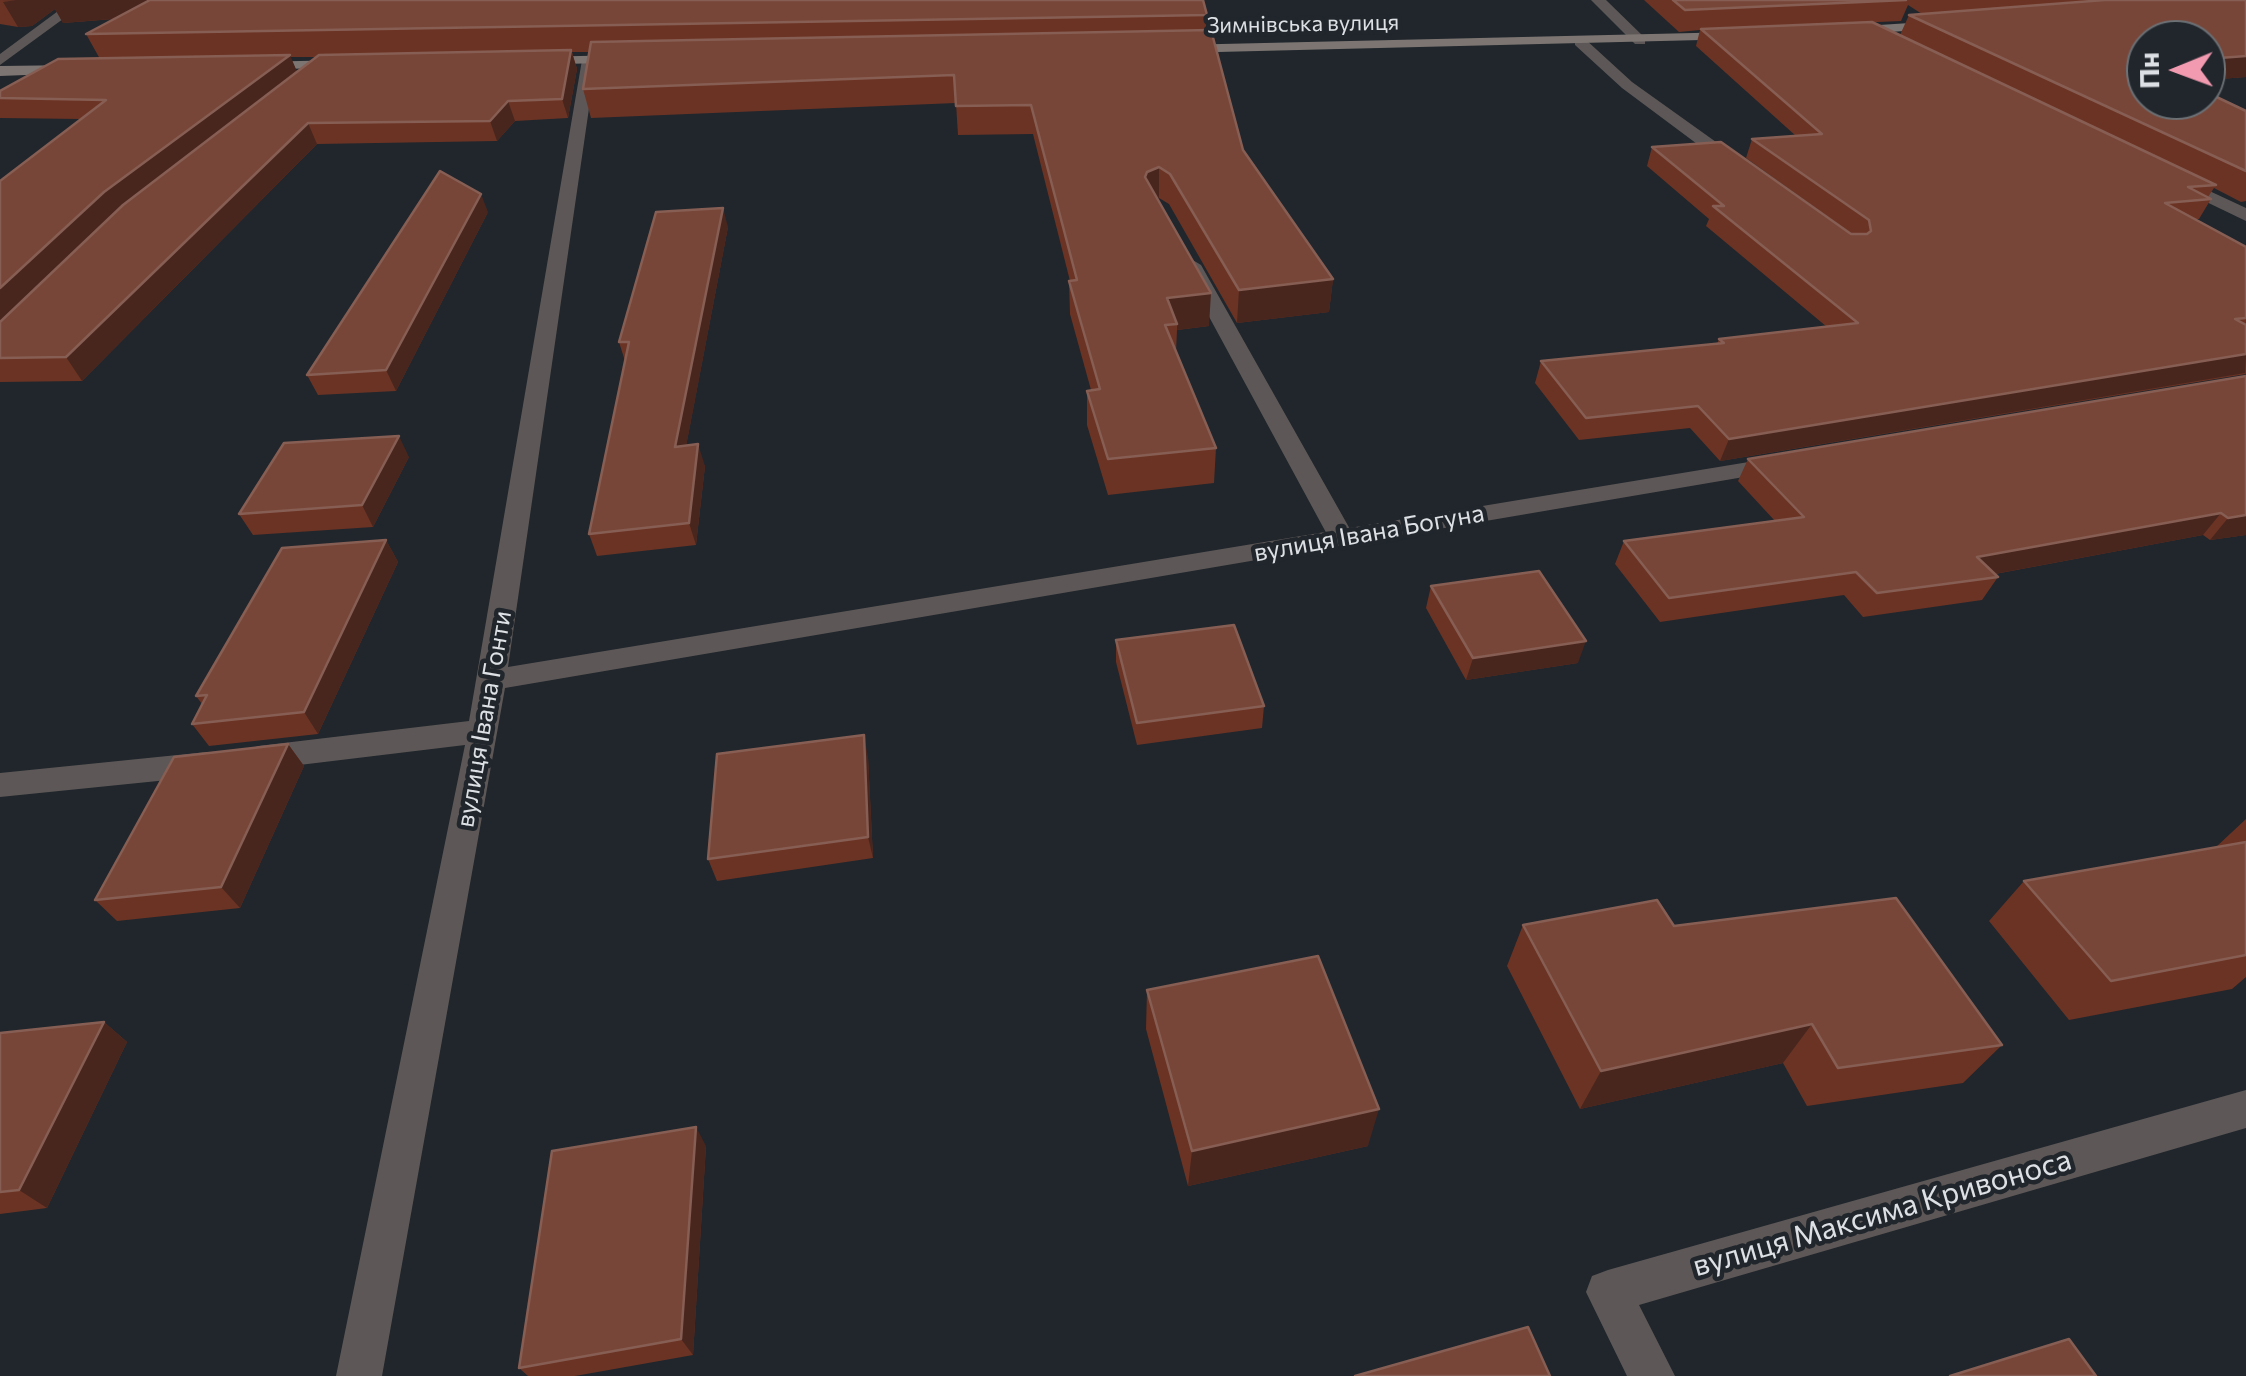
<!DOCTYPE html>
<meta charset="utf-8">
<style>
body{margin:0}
#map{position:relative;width:2246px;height:1376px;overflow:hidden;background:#20262c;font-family:Commissioner,sans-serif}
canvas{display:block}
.north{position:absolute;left:2126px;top:20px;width:100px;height:100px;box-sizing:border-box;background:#20262c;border:2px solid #6c7176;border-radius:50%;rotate:269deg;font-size:28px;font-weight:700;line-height:40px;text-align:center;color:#dde1e5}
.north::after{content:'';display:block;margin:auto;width:35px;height:45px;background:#f29ab0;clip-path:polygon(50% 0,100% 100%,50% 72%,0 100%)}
</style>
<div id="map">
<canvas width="2246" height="1376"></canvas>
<div class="north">Пн</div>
</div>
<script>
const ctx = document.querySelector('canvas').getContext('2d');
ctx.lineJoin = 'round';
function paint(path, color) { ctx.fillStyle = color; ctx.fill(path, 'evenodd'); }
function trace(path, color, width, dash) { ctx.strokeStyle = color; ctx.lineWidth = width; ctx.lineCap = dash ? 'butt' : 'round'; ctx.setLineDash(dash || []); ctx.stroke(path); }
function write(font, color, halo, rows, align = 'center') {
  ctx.font = font + ' Commissioner,sans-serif'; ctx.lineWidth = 9; ctx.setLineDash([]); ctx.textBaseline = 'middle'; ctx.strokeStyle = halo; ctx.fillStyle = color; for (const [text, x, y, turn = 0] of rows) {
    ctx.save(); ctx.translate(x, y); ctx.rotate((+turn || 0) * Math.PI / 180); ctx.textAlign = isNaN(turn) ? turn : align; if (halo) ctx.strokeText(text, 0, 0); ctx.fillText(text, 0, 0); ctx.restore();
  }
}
const lane = new Path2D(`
 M 73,0 L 89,0 L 0,65 L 0,54 Z
 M 1591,0 L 1606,0 L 1645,38 L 1645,44 L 1635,44 Z
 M 1575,39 L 1585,39 L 1632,82 L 1744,162 L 1744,170 L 1732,170 L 1622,88 L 1575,45 Z
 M 1191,259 L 1201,265 L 1355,538 L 1351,544 L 1342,546 L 1329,538 L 1181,265 Z`);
const street = new Path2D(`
 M 589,56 L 596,60 L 508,667 L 1785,456 L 1797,463 L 1785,470 L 505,688 L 382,1376 L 336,1376 L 465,745 L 258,770 L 247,766 L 242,758 L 247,750 L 258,746 L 469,721 L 582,60 Z
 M 2173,174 L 2246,208 L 2246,221 L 2167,183 L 2167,175 Z
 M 207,752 L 218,756 L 223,764 L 218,772 L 207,776 L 0,797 L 0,773 Z
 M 2246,1090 L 2246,1128 L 1639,1305 L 1675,1376 L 1627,1376 L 1586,1292 L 1592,1276 L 1608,1270 Z`);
const secondary = new Path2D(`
 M 1941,21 L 1948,25 L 1946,28 L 1848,35 L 1841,31 L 1848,27 Z
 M 1737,32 L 1742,33 L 1742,39 L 1178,53 L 1171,49 L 1178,45 Z
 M 627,55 L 634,59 L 632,62 L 533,65 L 526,61 L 533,57 Z
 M 347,60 L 354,64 L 352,67 L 253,70 L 246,66 L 253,62 Z
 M 0,66 L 77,65 L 84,69 L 77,73 L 0,76 Z`);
const wall = new Path2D(`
 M 0,0 L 1207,15 L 1206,30 L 1243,150 L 1333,279 L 1329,312 L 1237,323 L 1169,204 L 1159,198 L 1157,198 L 1209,326 L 1177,330 L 1176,352 L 1216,448 L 1214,483 L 1108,495 L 1087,425 L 1087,391 L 1091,390 L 1070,314 L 1069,281 L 1070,281 L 1033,134 L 958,135 L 956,103 L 591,118 L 583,89 L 589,52 L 572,52 L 577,69 L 568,118 L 515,121 L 497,141 L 317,144 L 82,381 L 0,382 L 0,181 L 81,119 L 0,118 L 0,91 L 100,59 L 86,34 L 114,19 L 63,23 L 55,9 L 32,26 L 18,27 L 0,24 ZM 290,57 L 316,57 L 297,72 Z
 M 1644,0 L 2246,0 L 2246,77 L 2206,80 L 2206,40 L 2146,100 L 2246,111 L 2246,201 L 2241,202 L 2214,188 L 2208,197 L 2211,199 L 2199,219 L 2195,219 L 2246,247 L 2246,374 L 1720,461 L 1690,428 L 1579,440 L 1535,383 L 1541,361 L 1717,344 L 1719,339 L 1827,327 L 1706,226 L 1709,219 L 1647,166 L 1652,147 L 1852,234 L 1746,158 L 1752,139 L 1796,136 L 1696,46 L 1700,30 L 1679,32 ZM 1908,5 L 1922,14 L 1909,15 L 1900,35 L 1855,23 L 1901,21 Z
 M 488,212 L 396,391 L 318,395 L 307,375 Z
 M 728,227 L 686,446 L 705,466 L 696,545 L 597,556 L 589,534 L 625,361 L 619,342 Z
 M 2246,376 L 2246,535 L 2210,540 L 2203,535 L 1995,574 L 1998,577 L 1982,600 L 1863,617 L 1844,595 L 1660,622 L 1615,564 L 1624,541 L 1775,521 L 1738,481 L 1748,459 Z
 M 409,457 L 373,527 L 253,535 L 239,514 Z
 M 386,540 L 398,562 L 318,734 L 209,746 L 192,724 L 202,704 L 196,696 Z
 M 1431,586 L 1578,663 L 1466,680 L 1426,608 Z
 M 1116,640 L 1264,706 L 1262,728 L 1137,745 L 1116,662 Z
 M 288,744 L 304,766 L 240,908 L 117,921 L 95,900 Z
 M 868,757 L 873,858 L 717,881 L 708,859 Z
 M 2246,819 L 2246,977 L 2232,989 L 2069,1020 L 1989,921 L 2024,881 L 2216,847 Z
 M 1523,925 L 1674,926 L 2002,1045 L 1963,1083 L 1807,1106 L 1783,1063 L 1580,1109 L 1507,966 Z
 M 1147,990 L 1368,1146 L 1188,1186 L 1146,1029 Z
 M 104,1022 L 127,1042 L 47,1208 L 0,1214 L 0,1033 Z
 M 706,1146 L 693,1355 L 575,1376 L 528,1376 L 519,1368 Z`);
const shadedWall = new Path2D(`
 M 17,0 L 179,0 L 185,13 L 63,23 L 55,9 L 32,26 L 18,27 L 3,2 Z
 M 571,50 L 577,69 L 568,118 L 562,99 Z
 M 290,55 L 298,74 L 0,327 L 0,288 L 104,192 Z
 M 2246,56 L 2246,77 L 2206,80 L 2206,59 Z
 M 508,101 L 515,121 L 497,141 L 490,121 Z
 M 308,123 L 317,144 L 82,381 L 66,357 Z
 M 1159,167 L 1159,198 L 1146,203 L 1145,177 L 1147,172 Z
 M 481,194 L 488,212 L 396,391 L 386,370 Z
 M 723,208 L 728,227 L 682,468 L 675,447 Z
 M 1333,279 L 1329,312 L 1237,323 L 1239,290 Z
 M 1211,293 L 1209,326 L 1177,330 L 1177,324 L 1167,298 Z
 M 2246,354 L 2245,373 L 1720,461 L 1729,439 Z
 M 399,436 L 409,457 L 373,527 L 362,505 Z
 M 698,444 L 705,466 L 696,545 L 689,523 Z
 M 2221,513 L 2203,535 L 1962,580 L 1977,557 Z
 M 2246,515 L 2246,535 L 2210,540 L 2228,518 Z
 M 386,540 L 398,562 L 318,734 L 304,712 Z
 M 1586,641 L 1578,663 L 1466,680 L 1473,658 Z
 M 864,735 L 868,757 L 873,858 L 868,837 Z
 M 288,744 L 304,766 L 240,908 L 221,887 Z
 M 104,1022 L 127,1042 L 47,1208 L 19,1190 Z
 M 1812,1024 L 1783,1063 L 1580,1109 L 1601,1071 Z
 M 1379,1109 L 1368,1146 L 1188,1186 L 1192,1151 Z
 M 696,1127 L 706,1146 L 693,1355 L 681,1339 Z`);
const building = new Path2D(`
 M 150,0 L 1203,0 L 1207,15 L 86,34 Z
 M 1673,0 L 1906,0 L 1685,10 Z
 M 2105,0 L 2246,0 L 2246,56 L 2206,59 L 2206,40 L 2146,40 L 2146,100 L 2206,100 L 2206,92 L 2246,111 L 2246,171 L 1909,15 Z
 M 1872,22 L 2216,185 L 2188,187 L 2211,199 L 2165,203 L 2246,247 L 2246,318 L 2235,319 L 2246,325 L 2246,354 L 1729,439 L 1698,406 L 1586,418 L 1541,361 L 1724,343 L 1719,339 L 1858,323 L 1713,206 L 1724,206 L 1652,147 L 1721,142 L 1851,234 L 1867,234 L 1871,231 L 1869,220 L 1752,139 L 1822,134 L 1701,29 Z
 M 1211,30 L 1243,150 L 1333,279 L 1239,290 L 1170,174 L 1159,167 L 1147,172 L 1145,177 L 1211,293 L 1167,298 L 1177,324 L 1165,325 L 1216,448 L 1108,459 L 1087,391 L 1100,389 L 1069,281 L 1077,280 L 1031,105 L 956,106 L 954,75 L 583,89 L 591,42 Z
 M 571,50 L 562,99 L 508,101 L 490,121 L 308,123 L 66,357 L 0,358 L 0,322 L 123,205 L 319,55 Z
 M 290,55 L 104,192 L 0,288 L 0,181 L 106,100 L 0,98 L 0,91 L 58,59 Z
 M 440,171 L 481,194 L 386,370 L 307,375 Z
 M 723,208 L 675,447 L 698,444 L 689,523 L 589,534 L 629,342 L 619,342 L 656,212 Z
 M 2246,376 L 2246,515 L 2228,518 L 2221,513 L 1977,557 L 1998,577 L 1877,593 L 1856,572 L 1669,598 L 1624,541 L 1804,517 L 1748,459 Z
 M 399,436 L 362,505 L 239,514 L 284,443 Z
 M 386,540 L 304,712 L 192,724 L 207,695 L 196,696 L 282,548 Z
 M 1539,571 L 1586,641 L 1473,658 L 1431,586 Z
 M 1234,625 L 1264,706 L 1137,723 L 1116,640 Z
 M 864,735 L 868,837 L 708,859 L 717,754 Z
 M 288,744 L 221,887 L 95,900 L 174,757 Z
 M 2246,842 L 2246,955 L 2111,981 L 2024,881 Z
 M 1896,898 L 2002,1045 L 1838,1068 L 1812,1024 L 1601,1071 L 1523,925 L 1657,900 L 1674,926 Z
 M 1318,956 L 1379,1109 L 1192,1151 L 1147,990 Z
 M 104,1022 L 19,1190 L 0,1192 L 0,1033 Z
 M 696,1127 L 681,1339 L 519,1368 L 552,1151 Z
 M 1528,1327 L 1550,1376 L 1355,1376 Z
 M 2069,1339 L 2096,1376 L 1950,1376 Z`);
const farStreetnames = [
 ["Зимнівська вулиця",1303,24,-1]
];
const streetNames = [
 ["вулиця Івана Богуна",1369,533,-10],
 ["вулиця Івана Гонти",484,719,-80]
];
const nearStreetnames = [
 ["вулиця Максима Кривоноса",1882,1213,-16]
];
paint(lane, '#5d5857');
paint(street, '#5d5857');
paint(secondary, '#7c7572');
paint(wall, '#6b3324');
paint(shadedWall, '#48261e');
paint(building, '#774638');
trace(building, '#875e53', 2.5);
write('22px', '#dde1e5', '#20262c', farStreetnames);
write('25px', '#dde1e5', '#20262c', streetNames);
write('30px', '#dde1e5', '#20262c', nearStreetnames);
</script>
